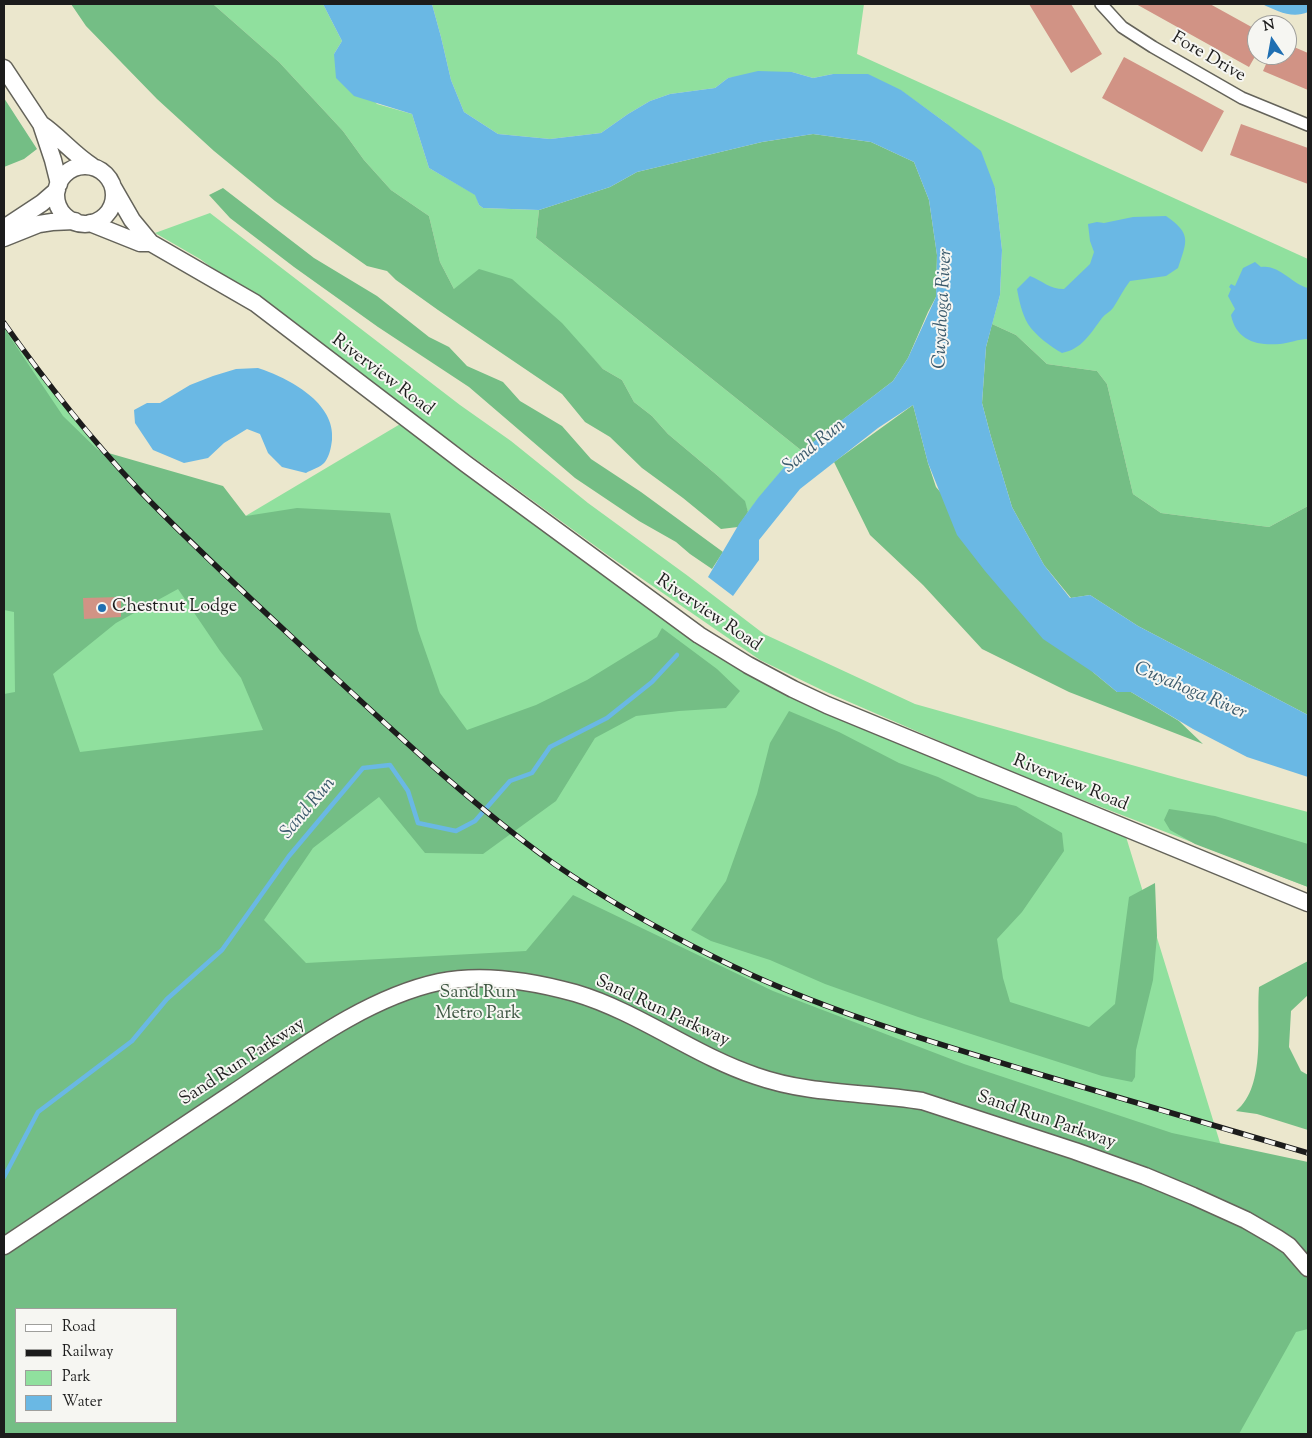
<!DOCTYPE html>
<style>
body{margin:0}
#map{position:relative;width:1312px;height:1438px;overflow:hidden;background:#ebe7cd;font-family:"Sorts Mill Goudy",serif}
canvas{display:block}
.frame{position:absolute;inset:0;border:5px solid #1c1c1c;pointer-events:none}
.legend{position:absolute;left:15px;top:1308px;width:162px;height:115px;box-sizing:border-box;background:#f6f6f2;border:1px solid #9f9f9c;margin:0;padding:6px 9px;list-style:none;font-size:15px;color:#1c1c1c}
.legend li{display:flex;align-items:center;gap:10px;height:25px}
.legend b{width:25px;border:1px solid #9f9f9c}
.north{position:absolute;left:1247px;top:15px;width:50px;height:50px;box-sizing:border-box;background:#f6f6f2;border:1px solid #9f9f9c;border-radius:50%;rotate:348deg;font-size:14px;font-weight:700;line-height:20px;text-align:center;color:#1c1c1c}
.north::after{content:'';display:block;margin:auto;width:18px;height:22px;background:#1f6fb2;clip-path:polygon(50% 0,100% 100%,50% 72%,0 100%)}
</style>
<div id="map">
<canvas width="1312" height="1438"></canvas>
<div class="frame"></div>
<ul class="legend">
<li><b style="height:6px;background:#fff"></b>Road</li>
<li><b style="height:6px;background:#1c1c1c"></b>Railway</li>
<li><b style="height:14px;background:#90e09e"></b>Park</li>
<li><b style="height:14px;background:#6ab8e4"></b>Water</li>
</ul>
<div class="north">N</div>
</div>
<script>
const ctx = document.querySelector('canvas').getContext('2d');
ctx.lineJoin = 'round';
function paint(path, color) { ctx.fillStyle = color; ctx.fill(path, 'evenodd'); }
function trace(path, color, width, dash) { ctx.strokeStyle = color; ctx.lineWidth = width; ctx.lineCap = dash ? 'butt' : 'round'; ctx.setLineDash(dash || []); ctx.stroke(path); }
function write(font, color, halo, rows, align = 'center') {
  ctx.font = font + ' "Sorts Mill Goudy",serif'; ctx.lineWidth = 4; ctx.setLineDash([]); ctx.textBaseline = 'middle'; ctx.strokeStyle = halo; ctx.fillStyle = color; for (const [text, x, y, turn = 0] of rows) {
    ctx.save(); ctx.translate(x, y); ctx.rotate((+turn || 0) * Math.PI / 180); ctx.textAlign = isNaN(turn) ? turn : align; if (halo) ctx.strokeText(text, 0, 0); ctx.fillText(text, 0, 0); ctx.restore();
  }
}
const green = new Path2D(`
 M 213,4 L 323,4 L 342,41 L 334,54 L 377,104 L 412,114 L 429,168 L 476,195 L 479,205 L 483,208 L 539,210 L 536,238 L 802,451 L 791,459 L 748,512 L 744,501 L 718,476 L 668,434 L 652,416 L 634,402 L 622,380 L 603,369 L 583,348 L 454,289 L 440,262 L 429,216 L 391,190 L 364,160 L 343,131 L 279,62 Z
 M 432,4 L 864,4 L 857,54 L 1308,259 L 1308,506 L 1269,527 L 1161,513 L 1133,494 L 1107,384 L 1097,371 L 1047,364 L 1016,335 L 992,324 L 1000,295 L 1002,250 L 995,188 L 946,123 L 900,90 L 833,74 L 813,78 L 792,72 L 728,78 L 715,88 L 670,94 L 650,101 L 628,114 L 601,133 L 550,139 L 498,134 L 464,112 L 451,80 L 441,37 Z
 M 210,213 L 460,405 L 511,441 L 588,503 L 688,576 L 764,634 L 915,704 L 1178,778 L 1308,812 L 1308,887 L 1013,773 L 824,691 L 760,660 L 609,556 L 200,259 L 155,233 Z
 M 4,323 C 45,380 89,434 136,486 C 155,507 176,526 195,546 L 407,420 L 744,663 L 1123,827 L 1225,1159 L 1308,1172 L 1308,1434 L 4,1434 ZM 16,1309 L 176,1309 L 176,1422 L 16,1422 Z`);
const forest = new Path2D(`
 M 71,4 L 213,4 L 279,62 L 343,131 L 364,160 L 391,190 L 429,216 L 440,262 L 454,289 L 479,269 L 512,279 L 562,323 L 603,369 L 622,380 L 634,402 L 652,416 L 668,434 L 718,476 L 745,501 L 748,512 L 738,527 L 721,529 L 683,498 L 642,468 L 610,437 L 585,422 L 562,394 L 438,310 L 396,280 L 387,271 L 367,266 L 275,201 L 214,151 L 157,99 L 86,26 Z
 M 4,98 L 37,149 L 24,159 L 4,167 Z
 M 813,134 L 871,142 L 914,162 L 929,200 L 937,255 L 936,297 L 928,312 L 908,358 L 893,381 L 802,451 L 536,238 L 539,210 L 610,187 L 637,172 L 762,142 Z
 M 223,188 L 314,258 L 377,296 L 429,337 L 449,347 L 467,366 L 503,382 L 520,401 L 562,426 L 591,459 L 641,492 L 723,552 L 712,569 L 690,554 L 676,542 L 639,521 L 575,478 L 469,387 L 378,327 L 294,267 L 230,218 L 209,195 Z
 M 992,324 L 1016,335 L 1047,364 L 1097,371 L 1107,384 L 1133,494 L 1161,513 L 1269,527 L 1308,506 L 1308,715 L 1138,626 L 1090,595 L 1071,598 L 1044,565 L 1012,507 L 991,437 L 982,403 L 986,347 Z
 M 4,328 L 63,416 L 98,450 L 223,486 L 246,516 L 297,508 L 390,513 L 418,630 L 440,693 L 467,730 L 536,705 L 587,680 L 657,637 L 662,628 L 717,669 L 740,691 L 726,708 L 679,711 L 636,716 L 595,738 L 556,801 L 483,854 L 425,853 L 379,797 L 313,848 L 264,920 L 306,963 L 526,951 L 573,895 L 773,991 L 964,1064 L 1172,1133 L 1308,1162 L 1308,1329 L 1296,1332 L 1239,1434 L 4,1434 L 4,694 L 15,692 L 14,612 L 4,610 ZM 178,589 L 220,651 L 241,678 L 263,730 L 80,752 L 53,674 L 116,623 ZM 16,1309 L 176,1309 L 176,1422 L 16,1422 Z
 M 913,405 L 928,463 L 936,487 L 1094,673 L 1117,692 L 1131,692 L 1179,721 L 1203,744 L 1069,692 L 982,649 L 923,585 L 870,535 L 834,462 Z
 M 789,711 L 839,732 L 899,763 L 938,777 L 978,797 L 1016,806 L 1062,833 L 1064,851 L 1022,912 L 997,939 L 1003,978 L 1010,1002 L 1089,1027 L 1115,1004 L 1129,897 L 1155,883 L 1157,936 L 1153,980 L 1136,1050 L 1135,1077 L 1132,1082 L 1102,1076 L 918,1017 L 825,984 L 770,960 L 711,941 L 691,930 L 726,881 L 757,794 L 770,743 Z
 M 1169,809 L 1215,816 L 1308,844 L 1308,887 L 1195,844 L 1170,830 L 1164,820 Z
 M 1308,961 L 1308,995 L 1291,1011 L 1289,1047 L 1301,1071 L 1308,1075 L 1308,1130 L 1257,1114 L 1236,1111 C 1267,1086 1256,1024 1259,987 Z`);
const water = new Path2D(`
 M 323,4 L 432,4 L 441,37 L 451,80 L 464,112 L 498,134 L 550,139 L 601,133 L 628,114 L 650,101 L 670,94 L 715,88 L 728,78 L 758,71 L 792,72 L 813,78 L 833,74 L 868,74 L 901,90 L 946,123 L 981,151 L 995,188 L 1002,250 L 1000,295 L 986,347 L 982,403 L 991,437 L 1012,507 L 1044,565 L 1070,598 L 1090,595 L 1138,626 L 1308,715 L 1308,777 L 1247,757 L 1193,729 L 1131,692 L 1117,692 L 1094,673 L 1043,639 L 985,571 L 957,535 L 928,463 L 913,405 L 878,428 L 800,489 L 759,540 L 759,560 L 733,596 L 708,577 L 739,524 L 758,498 L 791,459 L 893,381 L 908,358 L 936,297 L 937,255 L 929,200 L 914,162 L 871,142 L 813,134 L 762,142 L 637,172 L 610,187 L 539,210 L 483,208 L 479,205 L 475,195 L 429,168 L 412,114 L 354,96 L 336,78 L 334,54 L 342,41 Z
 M 1262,4 L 1308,4 L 1308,12 C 1292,19 1277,11 1262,4 Z
 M 1166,216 C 1192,234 1187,241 1178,268 L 1166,276 L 1130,281 C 1123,290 1119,299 1113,308 C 1110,312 1105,314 1102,318 C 1090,334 1082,349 1062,353 C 1051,347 1035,335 1028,324 C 1022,314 1019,300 1017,289 L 1030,276 C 1043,281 1049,289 1064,289 L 1090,264 L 1094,252 L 1090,241 L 1088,224 L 1097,222 L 1104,223 L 1133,217 Z
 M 1255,262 L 1261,267 C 1279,264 1292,284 1308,288 L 1308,339 C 1298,339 1290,343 1280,344 C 1256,346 1236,340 1231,315 L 1235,309 L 1228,296 L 1231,289 L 1229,287 L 1231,284 L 1235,286 L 1243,268 Z
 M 258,368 C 289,378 336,403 332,440 C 331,447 330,455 325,462 C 321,467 311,470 306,473 L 282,467 L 268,453 L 260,434 L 247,429 L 224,443 L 208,458 L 184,463 L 153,450 L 135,423 L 134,410 L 147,403 L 160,403 L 190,385 L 213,376 L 236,369 Z`);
const stream = new Path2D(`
 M 4,1177 L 38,1112 L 132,1041 L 167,999 L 222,950 L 289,856 L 363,768 L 390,765 L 408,791 L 418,823 L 456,831 L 475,821 L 510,781 L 532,773 L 550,747 L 607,718 L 652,682 L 677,655`);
const building = new Path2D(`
 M 1029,4 L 1071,4 L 1102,54 L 1071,73 Z
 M 1136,4 L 1210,4 L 1257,30 L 1257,53 L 1249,67 Z
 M 1287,44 L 1308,53 L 1308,90 L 1263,71 L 1270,55 L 1287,55 Z
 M 1124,57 L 1224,111 L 1202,152 L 1102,98 Z
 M 1241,124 L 1308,148 L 1308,184 L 1230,155 Z
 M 121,597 L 121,617 L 84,619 L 83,598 Z`);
const street = new Path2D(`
 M 1101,4 L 1122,27 L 1153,47 L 1242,98 L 1308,125`);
const secondary = new Path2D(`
 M 4,68 L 41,124 L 53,160 L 59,184
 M 41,124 C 59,136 73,154 92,166
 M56 195a29 29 0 1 1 58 0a29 29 0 1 1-58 0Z
 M 113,187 L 132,220 L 151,243 L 255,303 L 466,464 L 699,635 L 748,665 L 793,689 L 827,705 L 1308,903
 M 90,223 L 140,243 L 151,243
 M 4,228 L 42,203 L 57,190
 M 4,238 L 39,224 L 52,222 L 75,221
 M 4,1246 C 80,1195 156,1144 233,1093 C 295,1052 365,998 439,982 C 483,973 532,981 575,993 C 639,1012 693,1055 756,1076 C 810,1095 866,1092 922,1101 L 1075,1151 L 1145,1176 L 1193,1196 L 1246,1220 L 1277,1238 L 1289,1246 L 1308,1268`);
const rail = new Path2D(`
 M 4,323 C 45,381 90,438 139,490 C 194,547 253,601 311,655 C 389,727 467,801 553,863 C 605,899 661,931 718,959 C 816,1008 921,1039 1025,1070 C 1120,1098 1214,1126 1308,1153`);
const markers = [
 [102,608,5,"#1f6fb2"]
];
const streetNames = [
 ["Fore Drive",1208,58,30],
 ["Riverview Road",382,376,37],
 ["Riverview Road",708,614,34],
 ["Riverview Road",1070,784,22],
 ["Sand Run Parkway",662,1012,25],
 ["Sand Run Parkway",243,1063,-33],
 ["Sand Run Parkway",1046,1121,19]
];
const poiNames = [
 ["Chestnut Lodge",112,608]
];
const parkNames = [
 ["Sand Run",478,994],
 ["Metro Park",478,1015]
];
const waterNames = [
 ["Cuyahoga River",944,309,-87],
 ["Sand Run",815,447,-39],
 ["Cuyahoga River",1190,692,23],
 ["Sand Run",309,809,-50]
];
paint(green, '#90e09e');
paint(forest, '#74be85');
paint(water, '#6ab8e4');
trace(stream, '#6ab8e4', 4.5);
paint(building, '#d19385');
trace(street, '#64635a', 14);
trace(secondary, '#64635a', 19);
trace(street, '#fff', 11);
trace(secondary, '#fff', 16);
trace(rail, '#1c1c1c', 5.5);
trace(rail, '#f6f6f2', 4, [11]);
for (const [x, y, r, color] of markers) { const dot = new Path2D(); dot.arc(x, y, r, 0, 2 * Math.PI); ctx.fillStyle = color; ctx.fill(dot); trace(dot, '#f6f6f2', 2); }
write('18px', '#1c1c1c', '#f6f6f2', streetNames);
write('18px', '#1c1c1c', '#f6f6f2', poiNames, 'left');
write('18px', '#3f5743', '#f6f6f2', parkNames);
write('italic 19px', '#3b5a6c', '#f6f6f2', waterNames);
</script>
